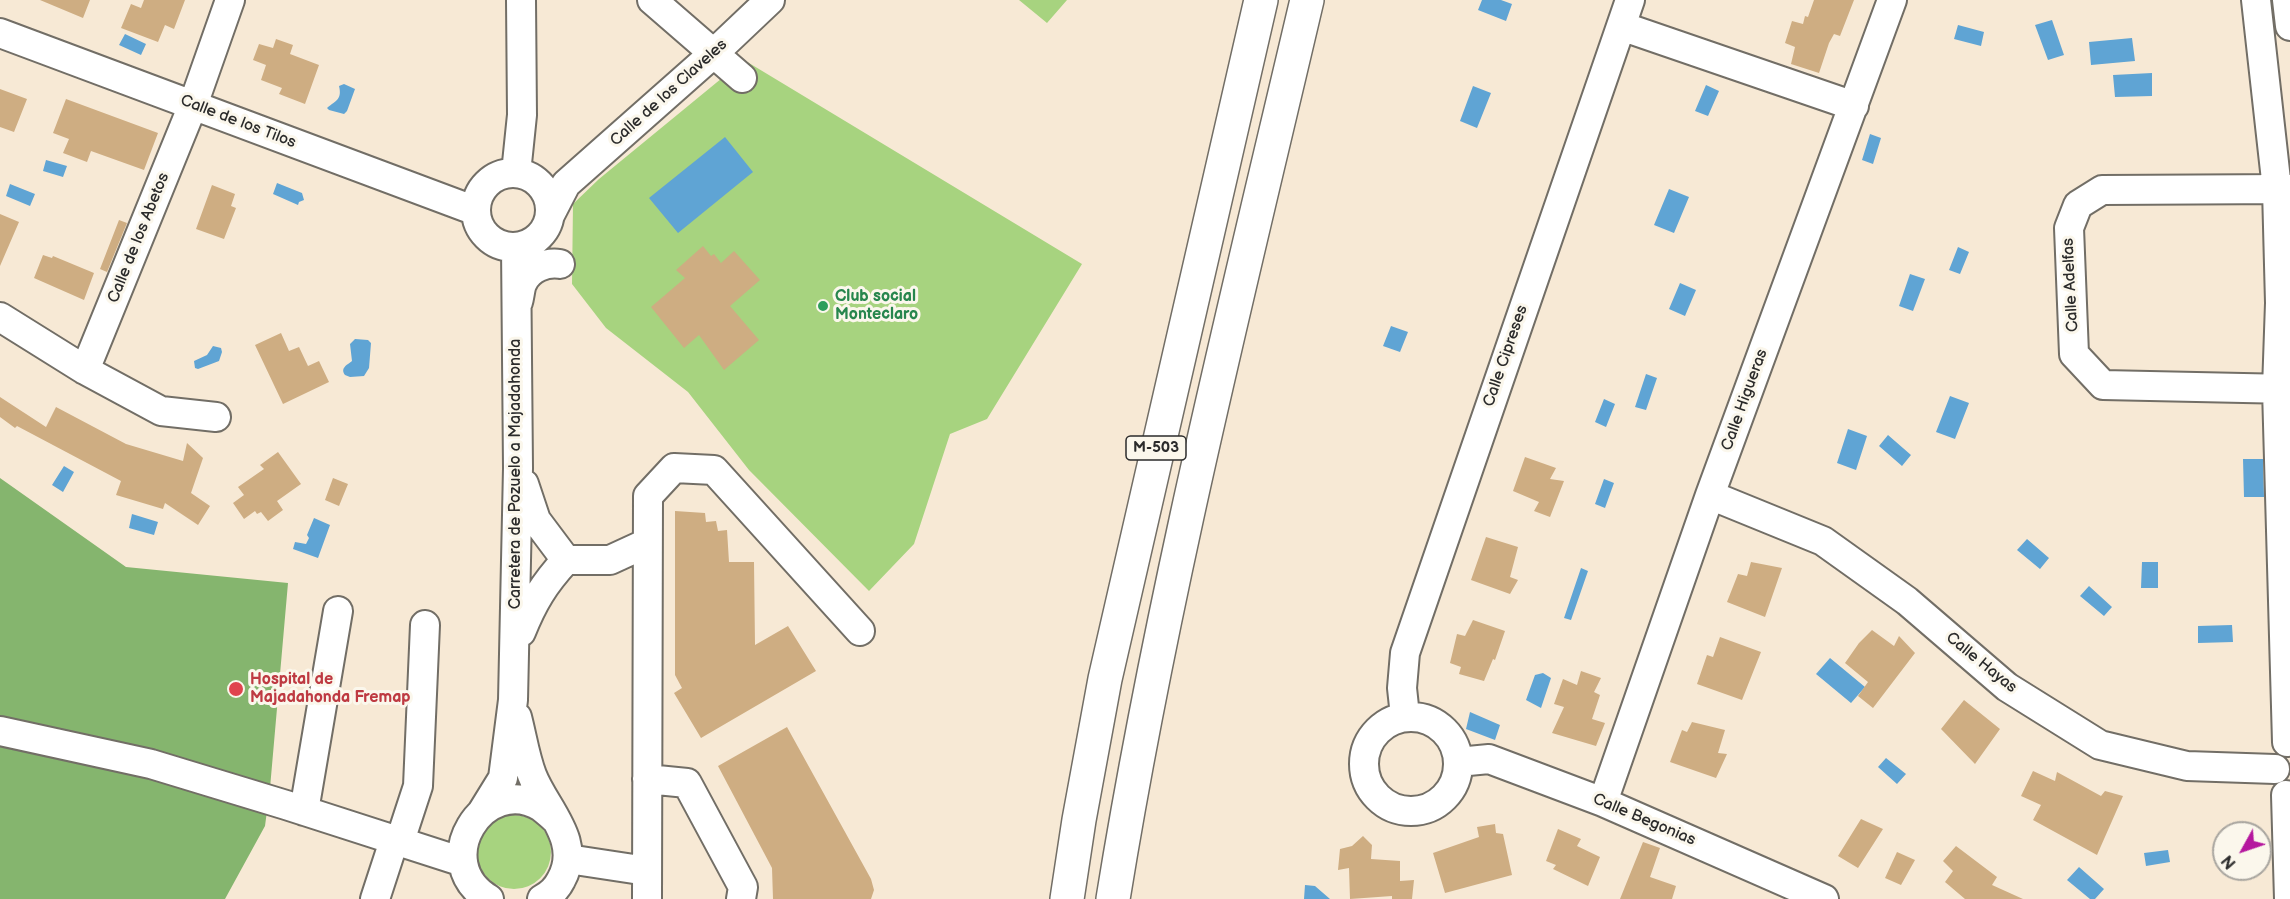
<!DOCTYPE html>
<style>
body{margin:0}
#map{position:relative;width:2290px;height:899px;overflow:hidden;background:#f7e9d5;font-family:"Balsamiq Sans",sans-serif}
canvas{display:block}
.north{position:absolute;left:2212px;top:821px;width:60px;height:60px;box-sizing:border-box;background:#fbf7ec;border:2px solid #a8a59f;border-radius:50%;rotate:230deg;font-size:16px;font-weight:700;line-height:24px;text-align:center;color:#2b2b2b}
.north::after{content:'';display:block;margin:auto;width:21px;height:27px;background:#b5179e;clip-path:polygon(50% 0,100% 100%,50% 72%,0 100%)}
</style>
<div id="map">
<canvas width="2290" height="899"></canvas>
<div class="north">N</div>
</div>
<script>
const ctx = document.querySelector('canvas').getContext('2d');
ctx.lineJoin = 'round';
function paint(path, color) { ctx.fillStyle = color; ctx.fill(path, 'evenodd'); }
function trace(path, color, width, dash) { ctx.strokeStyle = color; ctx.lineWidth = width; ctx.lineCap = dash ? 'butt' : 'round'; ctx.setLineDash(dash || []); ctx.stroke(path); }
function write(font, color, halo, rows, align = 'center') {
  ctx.font = font + ' "Balsamiq Sans",sans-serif'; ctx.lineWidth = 6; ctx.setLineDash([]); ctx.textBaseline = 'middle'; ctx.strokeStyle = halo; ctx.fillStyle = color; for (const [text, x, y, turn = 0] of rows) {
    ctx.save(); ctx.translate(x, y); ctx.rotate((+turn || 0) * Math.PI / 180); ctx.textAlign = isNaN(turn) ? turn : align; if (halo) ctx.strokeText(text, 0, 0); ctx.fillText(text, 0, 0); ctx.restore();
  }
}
const green = new Path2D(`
 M 1019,0 L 1067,0 L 1047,23 Z
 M 744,60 L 1082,264 L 987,419 L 950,434 L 914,544 L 869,591 L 749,470 L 688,392 L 606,328 L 572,284 L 573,204 L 599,179 Z
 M477 852a37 37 0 1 1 74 0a37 37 0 1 1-74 0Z`);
const forest = new Path2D(`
 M 0,478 L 126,567 L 288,583 L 270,788 L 265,826 L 225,899 L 0,899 Z`);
const water = new Path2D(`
 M 1482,0 L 1501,0 L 1512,4 L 1506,21 L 1478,10 Z
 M 2052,20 L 2064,55 L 2048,60 L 2035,25 Z
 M 1958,25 L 1984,32 L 1981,46 L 1954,39 Z
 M 125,34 L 146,44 L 141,55 L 119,45 Z
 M 2132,38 L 2135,61 L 2091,65 L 2089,42 Z
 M 2152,73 L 2152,96 L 2115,97 L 2113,75 Z
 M 344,84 L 355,89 L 347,111 L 344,114 L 329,110 L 327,108 C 337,100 342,99 339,86 Z
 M 1706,85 L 1719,91 L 1708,116 L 1695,111 Z
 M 1473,86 L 1491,93 L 1477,128 L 1460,121 Z
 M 1870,134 L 1881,138 L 1873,164 L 1862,160 Z
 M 725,137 L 753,172 L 678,233 L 649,198 Z
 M 46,160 L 67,166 L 63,177 L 43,171 Z
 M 277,183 L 302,193 L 304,200 L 299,202 L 298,205 L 273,194 Z
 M 10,184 L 35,194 L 30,206 L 6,196 Z
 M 1669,189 L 1689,197 L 1674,233 L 1654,225 Z
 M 1958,247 L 1969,252 L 1960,274 L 1949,270 Z
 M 1910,274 L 1925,279 L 1913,311 L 1899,306 Z
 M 1680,283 L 1696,290 L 1685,316 L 1669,309 Z
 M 1391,326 L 1408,332 L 1400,352 L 1383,346 Z
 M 355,339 L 368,340 L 371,343 L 369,368 L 364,376 L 350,377 L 345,375 C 340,368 347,365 352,361 L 350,344 Z
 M 213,346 L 221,348 L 222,352 L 219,361 L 198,369 L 195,368 L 194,361 L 207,355 Z
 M 1646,374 L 1657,378 L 1646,410 L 1635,407 Z
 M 1950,396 L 1969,403 L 1955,439 L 1936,432 Z
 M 1604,399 L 1615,404 L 1606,427 L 1595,422 Z
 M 1848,429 L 1867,436 L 1856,470 L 1837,463 Z
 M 1888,435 L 1911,455 L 1902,466 L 1879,446 Z
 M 2243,459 L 2263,459 L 2264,497 L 2244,497 Z
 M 64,466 L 74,472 L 63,492 L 52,485 Z
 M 1604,479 L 1614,483 L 1605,508 L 1595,504 Z
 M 132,514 L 158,522 L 154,535 L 129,528 Z
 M 314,518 L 330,525 L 318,558 L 293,549 L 295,542 L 306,544 L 309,538 L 307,535 Z
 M 2027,539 L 2049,558 L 2040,569 L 2017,550 Z
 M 2142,562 L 2158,562 L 2158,588 L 2141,588 Z
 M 1581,568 L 1588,571 L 1571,620 L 1564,618 Z
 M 2089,586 L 2112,607 L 2104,616 L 2080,596 Z
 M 2232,625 L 2233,642 L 2198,643 L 2198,626 Z
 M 1830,658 L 1865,687 L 1851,703 L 1816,674 Z
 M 1543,673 L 1551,678 L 1541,708 L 1526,700 L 1535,675 Z
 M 1470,712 L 1500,725 L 1495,740 L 1466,729 Z
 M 1886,758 L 1906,774 L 1897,784 L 1878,767 Z
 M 2168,850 L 2170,862 L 2146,866 L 2144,853 Z
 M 2079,867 L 2104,889 L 2095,899 L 2090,899 L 2067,880 Z
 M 1305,885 L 1315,886 L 1330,899 L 1304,899 Z`);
const building = new Path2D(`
 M 40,0 L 90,0 L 83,18 Z
 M 144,0 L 185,0 L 174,29 L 165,25 L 158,42 L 121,28 L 131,4 L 141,8 Z
 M 1814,0 L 1854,0 L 1840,36 L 1834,34 L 1829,43 L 1819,73 L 1791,64 L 1795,47 L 1785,43 L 1792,21 L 1803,24 L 1805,16 L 1808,17 Z
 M 276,39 L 293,45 L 290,54 L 319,65 L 305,104 L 279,94 L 282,88 L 261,80 L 266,65 L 253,60 L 259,44 L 273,48 Z
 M 0,89 L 27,99 L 14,132 L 0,127 Z
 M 66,99 L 158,133 L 144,170 L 91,151 L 87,162 L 63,153 L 69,139 L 53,133 Z
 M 212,185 L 235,194 L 231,206 L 236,208 L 224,239 L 196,229 Z
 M 0,214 L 19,222 L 0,266 Z
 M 119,220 L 127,223 L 107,272 L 100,269 Z
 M 703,246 L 711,256 L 714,254 L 721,263 L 734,251 L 760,280 L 730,306 L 759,340 L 724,370 L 699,335 L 684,348 L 651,307 L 685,278 L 676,270 Z
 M 43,255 L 52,258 L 53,256 L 94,273 L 84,300 L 34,278 Z
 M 281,333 L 289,351 L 299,347 L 308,366 L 319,361 L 329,382 L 283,404 L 255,345 Z
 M 0,397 L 46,427 L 56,407 L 126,444 L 183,461 L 187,443 L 203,458 L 191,493 L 210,506 L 198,525 L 165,503 L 163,509 L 116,495 L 121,481 L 17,426 L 15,428 L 0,417 Z
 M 278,452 L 301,484 L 277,501 L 283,510 L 268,521 L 261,512 L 257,514 L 255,511 L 244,519 L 233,503 L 244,495 L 238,487 L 264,469 L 260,465 Z
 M 1525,457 L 1556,468 L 1550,479 L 1564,481 L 1550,517 L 1534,511 L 1539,502 L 1513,491 Z
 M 333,478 L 348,484 L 339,506 L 325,500 Z
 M 675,511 L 705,513 L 706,522 L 716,521 L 718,531 L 727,530 L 729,562 L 754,562 L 755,645 L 788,626 L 816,671 L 701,738 L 674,693 L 682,688 L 675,675 Z
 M 1486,537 L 1518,547 L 1510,577 L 1518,580 L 1510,594 L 1471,580 Z
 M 1751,562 L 1782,568 L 1765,617 L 1727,602 L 1738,574 L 1747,576 Z
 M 1473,620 L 1505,631 L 1495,660 L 1493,659 L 1484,681 L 1459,674 L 1461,667 L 1450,663 L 1457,634 L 1465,636 Z
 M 1872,630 L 1894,646 L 1899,636 L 1915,653 L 1873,708 L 1858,696 L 1868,682 L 1845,663 L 1859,643 Z
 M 1720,637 L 1761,652 L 1742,700 L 1697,684 L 1707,655 L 1713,657 Z
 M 1581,671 L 1601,678 L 1594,692 L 1600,695 L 1592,719 L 1605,723 L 1596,746 L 1552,733 L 1564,707 L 1554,704 L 1563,679 L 1577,685 Z
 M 1964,700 L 2000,729 L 1975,764 L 1941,729 Z
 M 1692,722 L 1725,730 L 1718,753 L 1727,754 L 1716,778 L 1670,762 L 1682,730 L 1687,732 Z
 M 787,727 L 871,879 L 874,890 L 871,899 L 773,899 L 772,868 L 718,766 Z
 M 2033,771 L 2055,781 L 2057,772 L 2101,796 L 2105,791 L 2123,796 L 2097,855 L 2033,820 L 2041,805 L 2021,796 Z
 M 1861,819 L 1883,829 L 1858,868 L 1838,856 Z
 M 1495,824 L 1496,833 L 1503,834 L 1512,875 L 1445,893 L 1433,853 L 1479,837 L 1477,827 Z
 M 1558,829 L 1581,839 L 1577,846 L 1600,857 L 1588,886 L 1553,869 L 1556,865 L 1546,861 Z
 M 1363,836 L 1372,845 L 1371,859 L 1400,861 L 1400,881 L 1414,880 L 1412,899 L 1392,899 L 1392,896 L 1350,899 L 1349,868 L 1338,870 L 1340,849 L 1352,846 Z
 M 1643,842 L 1660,848 L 1650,877 L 1676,886 L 1672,899 L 1620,899 Z
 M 1956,846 L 1997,877 L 1992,885 L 2023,899 L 1965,899 L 1945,882 L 1953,871 L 1943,861 Z
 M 1897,852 L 1915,860 L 1901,885 L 1885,878 Z`);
const minor = new Path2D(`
 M 652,0 L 742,78
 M 2256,0 L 2277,189 L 2280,303 L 2277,389 L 2287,742
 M 2287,0 L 2290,26
 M 1621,26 L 1854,106
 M 0,33 L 476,211
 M 516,173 L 522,115 L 521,0
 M476 210a37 37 0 1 1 74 0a37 37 0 1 1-74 0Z
 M 2290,189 L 2102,190 L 2078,205 L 2069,228 L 2074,354 L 2103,385 L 2290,389
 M 550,215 L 566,184 L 713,54 L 770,0
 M 518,302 C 520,296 520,287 523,282 C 530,268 546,262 560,264
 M 0,317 L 85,370 L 161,411 L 216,417
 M 85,370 L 193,105 L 230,0
 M 524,484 L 536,520 L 566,560
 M 1710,495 L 1823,541 L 1907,601 L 2007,687 L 2100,745 L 2187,766 L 2275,769
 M 521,632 C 533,602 544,584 566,560 L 610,560 L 647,543
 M 1405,716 L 1402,688 L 1405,653 L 1630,0
 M1364 764a47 47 0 1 1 94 0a47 47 0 1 1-94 0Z
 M 517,717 C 522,736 525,757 532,775 C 545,809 583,841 561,880 C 557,888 550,895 542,899
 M 0,731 L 151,764 L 286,805 L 463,862
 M 1458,762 L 1489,759 L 1603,802 L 1824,899
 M 647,779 L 687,783 L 743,887 L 741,899
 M 2286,795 L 2289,899
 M 1603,802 L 1710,495 L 1892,0
 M 304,811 L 338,611
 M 482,812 L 503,778 L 513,700 L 518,468 L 516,247
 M 568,859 L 647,871
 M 375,899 L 391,850 L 400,841 L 418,786 L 425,625
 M 489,899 C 428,862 484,773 541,807 C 546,811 551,815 555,819
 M 647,899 L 648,496 L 674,468 L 714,470 L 860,631`);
const highway = new Path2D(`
 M 1067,899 L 1079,820 L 1105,679 L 1261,0
 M 1113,899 C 1162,596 1237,298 1307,0`);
const markers = [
 [823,306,6,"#2e9e5b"],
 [236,689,8,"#e0444e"]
];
const shields = [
 [1156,448,60]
];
const shieldNames = [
 ["M-503",1156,448]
];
const streetNames = [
 ["Calle de los Claveles",669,93,-42],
 ["Calle de los Tilos",238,122,21],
 ["Calle de los Abetos",139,238,-68],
 ["Calle Adelfas",2071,285,-93],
 ["Calle Cipreses",1506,356,-71],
 ["Calle Higueras",1745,400,-70],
 ["Carretera de Pozuelo a Majadahonda",516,474,-90],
 ["Calle Hayas",1981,663,39],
 ["Calle Begonias",1644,820,23]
];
const leisureNames = [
 ["Club social",835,297],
 ["Monteclaro",835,315]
];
const healthNames = [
 ["Hospital de",250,680],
 ["Majadahonda Fremap",250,698]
];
paint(green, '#a7d37f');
paint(forest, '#85b56e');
paint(water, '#5fa4d4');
paint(building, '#cead82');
trace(minor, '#726e66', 32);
trace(highway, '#726e66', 36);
trace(minor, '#fff', 28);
trace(highway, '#fff', 33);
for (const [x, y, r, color] of markers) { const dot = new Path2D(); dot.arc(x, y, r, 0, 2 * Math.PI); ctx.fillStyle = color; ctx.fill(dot); trace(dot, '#fbf7ec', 2); }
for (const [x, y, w] of shields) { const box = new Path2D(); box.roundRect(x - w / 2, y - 12, w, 24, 4.5); ctx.fillStyle = '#fbf7ec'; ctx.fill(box); trace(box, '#2b2b2b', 1.5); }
write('bold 15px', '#2b2b2b', null, shieldNames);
write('16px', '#2b2b2b', '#fbf7ec', streetNames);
write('bold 16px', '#27864d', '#fbf7ec', leisureNames, 'left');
write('bold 16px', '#be3a42', '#fbf7ec', healthNames, 'left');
</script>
